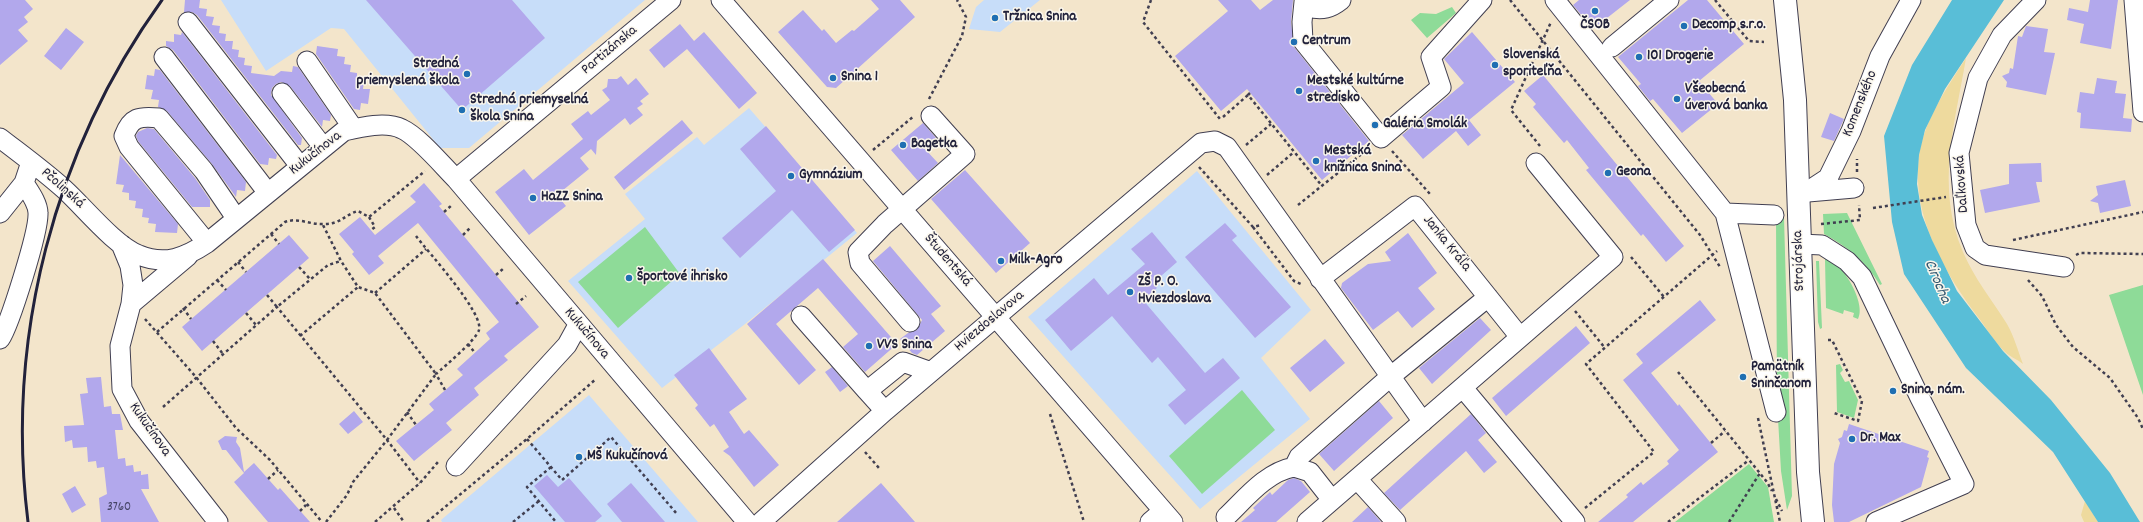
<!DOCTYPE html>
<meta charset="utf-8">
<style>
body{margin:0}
canvas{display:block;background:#f3e5cb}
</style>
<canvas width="2143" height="522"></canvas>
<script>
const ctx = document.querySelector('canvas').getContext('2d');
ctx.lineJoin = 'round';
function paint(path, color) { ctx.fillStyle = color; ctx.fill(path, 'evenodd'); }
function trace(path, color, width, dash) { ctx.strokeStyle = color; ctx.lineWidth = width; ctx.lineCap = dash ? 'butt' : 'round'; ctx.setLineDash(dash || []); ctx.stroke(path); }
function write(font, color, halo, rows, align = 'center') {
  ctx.font = font + ' Dekko,sans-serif'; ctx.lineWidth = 3; ctx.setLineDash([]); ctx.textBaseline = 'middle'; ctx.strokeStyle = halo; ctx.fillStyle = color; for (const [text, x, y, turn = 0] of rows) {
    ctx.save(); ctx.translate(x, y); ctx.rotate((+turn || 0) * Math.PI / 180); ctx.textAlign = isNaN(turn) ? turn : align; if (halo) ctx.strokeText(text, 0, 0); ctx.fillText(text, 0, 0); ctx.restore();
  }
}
const built = new Path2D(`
 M 221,0 L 645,0 L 469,148 L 440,148 L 344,29 L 331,28 L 266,71 Z
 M 984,0 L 1040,0 L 1000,32 L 969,29 L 976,7 Z
 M 749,108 L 857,233 L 745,324 L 662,388 L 568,281 L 645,219 L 625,194 L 697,137 L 704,145 Z
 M 1197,171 L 1311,310 L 1261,358 L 1310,419 L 1200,509 L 1028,317 Z
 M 589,395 L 698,522 L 442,522 L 441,520 Z`);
const green = new Path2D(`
 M 1452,7 L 1456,13 L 1427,38 L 1411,20 L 1420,13 L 1436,14 Z
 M 1847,213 L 1882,284 L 1880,285 C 1866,262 1848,247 1824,234 L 1823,214 Z
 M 1784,218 L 1792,496 L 1787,510 L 1781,471 L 1777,401 L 1776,219 Z
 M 645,227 L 680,274 L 618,328 L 578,282 Z
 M 1825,259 C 1842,260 1867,304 1858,319 L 1853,317 L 1854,313 L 1844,310 L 1843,314 L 1826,308 Z
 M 1816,261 L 1819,261 L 1822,328 L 1820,329 L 1818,322 Z
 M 2143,285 L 2143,395 L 2109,295 Z
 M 1840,364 L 1843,370 L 1840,373 L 1845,382 L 1849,381 L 1858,400 L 1854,418 L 1837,412 L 1836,365 Z
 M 1242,390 L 1275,430 L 1202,494 L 1169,456 Z
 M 1749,464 L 1768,487 L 1774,522 L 1675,522 Z`);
const sand = new Path2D(`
 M 1966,58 C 1955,124 1935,186 1963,252 C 1974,278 1992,300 2007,324 C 2014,336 2018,351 2023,364 C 2017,359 2008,356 2003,350 C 1995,342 1988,331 1981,321 C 1945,274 1911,217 1919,156 C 1924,120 1947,88 1966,58 Z
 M 2085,501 L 2098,522 L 2084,522 L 2081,515 Z`);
const water = new Path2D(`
 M 1952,0 L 2004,0 L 1945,89 L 1925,130 L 1919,155 L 1917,184 L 1922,215 L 1932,240 L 1957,291 L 2003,351 L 2051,400 L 2110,473 L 2140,522 L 2098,522 L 2053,452 L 1966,368 L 1904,274 L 1892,222 L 1884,136 L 1912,65 Z`);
const building = new Path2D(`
 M 0,0 L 25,0 L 33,9 L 24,17 L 28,22 L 18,30 L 28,41 L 0,65 Z
 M 185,0 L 200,0 L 199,8 L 207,9 L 206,16 L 214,17 L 212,25 L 220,26 L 219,33 L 226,34 L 225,41 L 233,41 L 232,49 L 239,50 L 238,57 L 245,58 L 244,65 L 252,66 L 251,73 L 274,76 L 281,71 L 292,72 L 293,66 L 298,67 L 331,115 L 330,121 L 323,120 L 322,127 L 290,86 L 281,82 L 276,84 L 272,88 L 271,95 L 302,138 L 301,145 L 298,145 L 197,15 L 192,12 L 184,12 Z
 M 366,0 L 512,0 L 545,38 L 462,110 Z
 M 871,0 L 900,0 L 915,17 L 836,88 L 827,87 L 778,32 L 803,10 L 822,31 L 824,29 L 836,43 L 852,30 L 854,31 L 879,9 Z
 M 1218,0 L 1251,0 L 1260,10 L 1273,0 L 1293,0 L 1291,22 L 1294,47 L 1369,141 L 1322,180 L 1247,89 L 1221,111 L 1175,56 L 1228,11 Z
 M 1579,0 L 1630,0 L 1593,29 L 1573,5 Z
 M 1688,0 L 1707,0 L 1744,44 L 1699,81 L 1718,104 L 1682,133 L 1653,99 L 1650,101 L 1638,86 L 1641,84 L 1618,57 Z
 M 2090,0 L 2118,0 L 2111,49 L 2080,43 L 2084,24 L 2067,20 L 2069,8 L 2088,12 Z
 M 680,24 L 694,41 L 704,32 L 757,93 L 739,109 L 687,49 L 664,68 L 649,50 Z
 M 2026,26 L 2048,29 L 2044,52 L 2055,53 L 2046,95 L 2006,87 L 2007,82 L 2002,76 L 2009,73 L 2010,68 L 2013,69 L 2018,36 L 2022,37 Z
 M 66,28 L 84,42 L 61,70 L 44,56 Z
 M 182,32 L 277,155 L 276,159 L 269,158 L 268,165 L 260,164 L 173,50 L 166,46 L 166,41 L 174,42 L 174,34 L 181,35 Z
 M 1472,32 L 1515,82 L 1469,120 L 1481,135 L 1468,146 L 1456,131 L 1423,159 L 1402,135 L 1464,83 L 1444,59 Z
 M 317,46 L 338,49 L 337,56 L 345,57 L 344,64 L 351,65 L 350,72 L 357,73 L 357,81 L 364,81 L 363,89 L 370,89 L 368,104 L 361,103 L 360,110 L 354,109 L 316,54 Z
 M 155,69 L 160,70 L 246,182 L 245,191 L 237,190 L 236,197 L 212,164 L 167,111 L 158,107 L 159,100 L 151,99 L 153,90 L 145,89 L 147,75 L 154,76 Z
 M 1543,75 L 1684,246 L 1666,262 L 1643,234 L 1641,236 L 1586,170 L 1589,168 L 1567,140 L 1564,143 L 1533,107 L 1536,104 L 1524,91 Z
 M 621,76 L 628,85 L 636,78 L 649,94 L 640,101 L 643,104 L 637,108 L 643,115 L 630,125 L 625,118 L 597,141 L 596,155 L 591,149 L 580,158 L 589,169 L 557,195 L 566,206 L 529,235 L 495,192 L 524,169 L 533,180 L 583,139 L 571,124 L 588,111 L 591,115 L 610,100 L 602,90 L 607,87 L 608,79 L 617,79 Z
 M 2097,78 L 2117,81 L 2115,93 L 2126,94 L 2123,118 L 2132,119 L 2131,132 L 2080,128 L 2081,113 L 2077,112 L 2080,92 L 2094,94 Z
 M 1830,113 L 1844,119 L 1834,141 L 1821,137 Z
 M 682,120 L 693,133 L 624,190 L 614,177 Z
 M 923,123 L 936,138 L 924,148 L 938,163 L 918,181 L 891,150 Z
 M 766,126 L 855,230 L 829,252 L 792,210 L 740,258 L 722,238 L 776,191 L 740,149 Z
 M 147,128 L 154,129 L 195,178 L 210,200 L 210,207 L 192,207 L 138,141 L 136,136 L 138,132 Z
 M 120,155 L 178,224 L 177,233 L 155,232 L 156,224 L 148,223 L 149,218 L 142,217 L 143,209 L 135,208 L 136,201 L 129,200 L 129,193 L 122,192 L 124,185 L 116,184 Z
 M 2041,163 L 2042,182 L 2036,182 L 2040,202 L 1985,213 L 1980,190 L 2009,184 L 2009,164 Z
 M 965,170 L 1030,243 L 996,273 L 931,199 Z
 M 2125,180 L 2131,206 L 2100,213 L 2098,203 L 2090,201 L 2098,195 L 2096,186 Z
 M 424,183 L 442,204 L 439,206 L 539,327 L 504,356 L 508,360 L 474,388 L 479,395 L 446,423 L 452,430 L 414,461 L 396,441 L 434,410 L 429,404 L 463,375 L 457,369 L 490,339 L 486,333 L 499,322 L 418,223 L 378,256 L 384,263 L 369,275 L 352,254 L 354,252 L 339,234 L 360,217 L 375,235 L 416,202 L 410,196 Z
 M 1225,223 L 1237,236 L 1232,240 L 1291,307 L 1255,338 L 1185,257 Z
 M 1152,232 L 1177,262 L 1153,283 L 1157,288 L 1143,300 L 1205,373 L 1223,358 L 1240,378 L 1185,425 L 1168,405 L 1186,390 L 1158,357 L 1152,363 L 1112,316 L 1071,351 L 1045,320 L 1094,278 L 1108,295 L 1145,264 L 1131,249 Z
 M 1408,233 L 1437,273 L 1418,288 L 1435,309 L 1412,328 L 1398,311 L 1373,330 L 1341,288 L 1342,283 L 1368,264 L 1391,261 L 1385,252 Z
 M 289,235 L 309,258 L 202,351 L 182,327 Z
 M 890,246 L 941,306 L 931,314 L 945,331 L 917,355 L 912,353 L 900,339 L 908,333 L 917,330 L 922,320 L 873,261 Z
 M 823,259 L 897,344 L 865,372 L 843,347 L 858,334 L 818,288 L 776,324 L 816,370 L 799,385 L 747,324 Z
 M 1700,300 L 1716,320 L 1651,373 L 1678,406 L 1679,404 L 1718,452 L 1633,522 L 1598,522 L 1628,497 L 1626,495 L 1641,482 L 1643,485 L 1669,464 L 1667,461 L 1679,450 L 1623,380 L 1643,363 L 1636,354 Z
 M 1480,318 L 1491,330 L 1432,384 L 1419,368 Z
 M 1576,326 L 1590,343 L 1506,416 L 1492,398 Z
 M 1325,339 L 1345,363 L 1310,392 L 1290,368 Z
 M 709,348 L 747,399 L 729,412 L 744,434 L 749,430 L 779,465 L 754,487 L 730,456 L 723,451 L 729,447 L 714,424 L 710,427 L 695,408 L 698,405 L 674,375 Z
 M 832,367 L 848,386 L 840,392 L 825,372 Z
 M 101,377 L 104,407 L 111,406 L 112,414 L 120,414 L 123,430 L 115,430 L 118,459 L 125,458 L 126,466 L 133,465 L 134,472 L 141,471 L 141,475 L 148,474 L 149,489 L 141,489 L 159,522 L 101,522 L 99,498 L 107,494 L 104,467 L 97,468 L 96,461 L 88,462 L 87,447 L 73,448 L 72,440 L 65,442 L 64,426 L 84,425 L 80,394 L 88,393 L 86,378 Z
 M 1379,401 L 1393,418 L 1334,471 L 1319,454 Z
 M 354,411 L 363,422 L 348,434 L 339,424 Z
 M 1471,414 L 1486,433 L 1478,440 L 1497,462 L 1484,473 L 1466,451 L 1400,510 L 1384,493 Z
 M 1849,424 L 1929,451 L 1927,457 L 1929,458 L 1921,487 L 1849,522 L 1834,522 L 1832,505 L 1834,464 L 1840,443 L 1838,439 L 1842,437 L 1844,430 L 1847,431 Z
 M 225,436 L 237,437 L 236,442 L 240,448 L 244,472 L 254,463 L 278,490 L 280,488 L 310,522 L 268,522 L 234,482 L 244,473 L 226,450 L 222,450 L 218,441 Z
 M 547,475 L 558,487 L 569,478 L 602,516 L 595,522 L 565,522 L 534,486 Z
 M 1294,478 L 1301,481 L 1310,492 L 1276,522 L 1241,522 L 1255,510 L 1253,508 L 1270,492 L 1272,495 L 1288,480 Z
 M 631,483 L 665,522 L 622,522 L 607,504 Z
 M 881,483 L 915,522 L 837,522 Z
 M 75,486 L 86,505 L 72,513 L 62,494 Z
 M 1368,507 L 1381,522 L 1352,522 Z`);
const path = new Path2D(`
 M 1151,0 L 1143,22 L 1220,119
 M 1510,0 L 1700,235 L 1720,267
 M 1715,0 L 1749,41 L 1764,42
 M 1250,93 L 1248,95 L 1322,186
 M 929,99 L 962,36 L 966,17 L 957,0
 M 1223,117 L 1248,95
 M 1246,145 L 1271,124
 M 1540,146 L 1511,110 L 1551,22
 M 873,150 L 914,116
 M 1392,151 L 1430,194
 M 1199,167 L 1253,227 L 1261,225
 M 1857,172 L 1857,159
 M 1267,175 L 1294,152
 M 1298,205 L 1369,148
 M 1873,208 L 1946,197
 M 444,212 L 452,205
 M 369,217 L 375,227 L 371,230
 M 1821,224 L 1860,220 L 1859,205
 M 1253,227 L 1294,281 L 1303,285
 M 271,234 L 279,244
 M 463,235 L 470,228
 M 416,236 C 428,252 484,313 479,330 C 476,340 445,366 436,374 L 445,390
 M 2013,240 L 2143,212
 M 2076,255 L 2080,253 L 2143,254
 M 1631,257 L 1664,297
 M 238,262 L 246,272
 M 299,267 L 310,279
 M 496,275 L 504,268
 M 217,280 L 226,290
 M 2028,280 L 2042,296 L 2056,325 L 2073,347 L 2110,378 L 2138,418 L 2143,429
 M 375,293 L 426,249
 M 267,295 L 277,307 L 328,265 L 341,261
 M 516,304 L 526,296
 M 183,308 L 191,319
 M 1575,311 L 1605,348
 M 246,313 L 256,325
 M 145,319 L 196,377 L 236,428 L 270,460 L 322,522
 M 157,332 L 285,222 C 298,217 310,225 324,224 C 341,224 344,215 358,211 L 369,217 L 425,171
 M 300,336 L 358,287 L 341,261 L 323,225
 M 1828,340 L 1832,340 L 1862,401 L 1858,421 L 1834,413
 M 213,341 L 223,354
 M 468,344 L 475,353
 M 1678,372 L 1767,482 L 1772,491
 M 163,407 L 277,307 L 387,440 L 436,374 L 375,293 L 358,287
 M 407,412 L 416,425
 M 1050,414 L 1084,522
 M 1758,418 L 1780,522
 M 527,439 L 562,480 L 611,437 L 677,514
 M 1711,443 L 1725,431
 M 865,452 L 879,468
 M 551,467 L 527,487 L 556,522
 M 268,479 L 278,470
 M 1776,499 L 1782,511
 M 394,508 L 404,522
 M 1585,508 L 1654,452 L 1586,364 L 1717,251
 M 300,511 L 306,505
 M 326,522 L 347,495 L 353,482 L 387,440 L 420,483
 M 375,522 L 420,483 L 438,462
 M 427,522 L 528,438 L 596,379
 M 513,522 L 539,501
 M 1668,522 L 1749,460
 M 1729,522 L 1760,473`);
const minor = new Path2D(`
 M 721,0 L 1173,522
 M 1555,0 L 1725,213 L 1774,215
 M 2036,0 L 2002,35 L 1978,78 L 1959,153 L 1966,225 L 1975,248 L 1985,255 L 2064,267
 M 2134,0 L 2143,112
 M 1304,2 L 1302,22 L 1303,41 L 1381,138 L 1441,87 L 1431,57 L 1482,0
 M 1309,7 C 1322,11 1331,8 1341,0
 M 188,22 L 300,166
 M 1612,47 L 1669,0
 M 164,57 L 268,193
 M 307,61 L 353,128
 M 282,93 L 323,147
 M 0,138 C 22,155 44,171 64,189 C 84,207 115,246 139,255 C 165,266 186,257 207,243 L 344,131 C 361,127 386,121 402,129 C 418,136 443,166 456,179 L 747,522
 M 456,179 L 671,0
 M 1808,192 L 1854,188
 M 1799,197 L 1828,178 L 1851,131 L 1880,56 L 1911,0
 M 0,213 L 24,183
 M 1725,213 L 1776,412
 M 207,243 L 129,147 L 124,136 C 131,117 139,116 159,118 L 204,171 L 236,218
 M 121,244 L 130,266 L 133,285 L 131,304 L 120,346 L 122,389 L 139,421 L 218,522
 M 1800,244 L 1822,245 L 1847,261 L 1862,277 L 1920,398 L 1964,484 L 1876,522
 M 1320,279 L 1415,206 L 1520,337
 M 131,304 L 188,256
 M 801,316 L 867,391
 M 910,322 L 860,263 L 858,252 L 885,224 L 965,154 L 931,116
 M 0,339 C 10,324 39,231 38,213 C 38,203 29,191 24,183 L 31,162
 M 1463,388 L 1575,522
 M 885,411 L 867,391 L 903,362 L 931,372
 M 456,466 L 567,345 L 578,325
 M 1294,467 L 1310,472 L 1332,500
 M 1357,479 L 1396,522
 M 1226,517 C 1245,499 1266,472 1294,467 L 1299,457 L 1390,377 L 1488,297
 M 761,522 L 885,411 L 1201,143 L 1215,141 L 1227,147 L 1423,422
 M 1150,522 L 1163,511
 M 1307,522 L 1613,257 L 1536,163`);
const major = new Path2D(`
 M 1785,0 L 1795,100 L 1808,472 L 1813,522`);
const rail = new Path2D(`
 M 28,522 C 5,338 54,150 162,0`);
const markers = [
 [1595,11,4,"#1f6fb2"],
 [995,18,4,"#1f6fb2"],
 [1684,26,4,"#1f6fb2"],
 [1294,42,4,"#1f6fb2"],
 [1639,57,4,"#1f6fb2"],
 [1495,65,4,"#1f6fb2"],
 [467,74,4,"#1f6fb2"],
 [833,78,4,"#1f6fb2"],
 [1299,91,4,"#1f6fb2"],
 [1677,99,4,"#1f6fb2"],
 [462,110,4,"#1f6fb2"],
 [1375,125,4,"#1f6fb2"],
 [903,145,4,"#1f6fb2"],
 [1316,161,4,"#1f6fb2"],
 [1608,173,4,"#1f6fb2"],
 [791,176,4,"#1f6fb2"],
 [533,198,4,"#1f6fb2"],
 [1001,261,4,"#1f6fb2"],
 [629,278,4,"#1f6fb2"],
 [1130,292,4,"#1f6fb2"],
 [869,346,4,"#1f6fb2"],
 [1743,377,4,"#1f6fb2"],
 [1893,391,4,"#1f6fb2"],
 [1852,439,4,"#1f6fb2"],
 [579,457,4,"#1f6fb2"]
];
const numberNames = [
 ["3760",119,508]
];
const poiNames = [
 ["Tržnica Snina",1003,18],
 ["ČSOB",1595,26,"center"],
 ["Decomp s.r.o.",1692,26],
 ["Centrum",1302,42],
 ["Slovenská",1503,56],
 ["sporiteľňa",1503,73],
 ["101 Drogerie",1647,57],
 ["Stredná",459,65,"right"],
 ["priemyslená škola",459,82,"right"],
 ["Snina 1",841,78],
 ["Mestské kultúrne",1307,82],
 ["stredisko",1307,99],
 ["Všeobecná",1685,90],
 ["úverová banka",1685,107],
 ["Stredná priemyselná",470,101],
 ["škola Snina",470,118],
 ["Galéria Smolák",1383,125],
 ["Bagetka",911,145],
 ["Mestská",1324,152],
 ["knižnica Snina",1324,169],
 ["Geona",1616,173],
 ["Gymnázium",799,176],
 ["HaZZ Snina",541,198],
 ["Milk-Agro",1009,261],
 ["Športové ihrisko",637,278],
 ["ZŠ P. O.",1138,283],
 ["Hviezdoslava",1138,300],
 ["VVS Snina",877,346],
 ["Pamätník",1751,368],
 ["Sninčanom",1751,385],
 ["Snina, nám.",1901,391],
 ["Dr. Max",1860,439],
 ["MŠ Kukučínová",587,457]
];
const streetNames = [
 ["Partizánska",610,51,-40],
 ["Komenského",1861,104,-68],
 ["Kukučínova",316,154,-38],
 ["Daľkovská",1963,184,-94],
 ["Pčolinská",62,189,42],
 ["Janka Kráľa",1446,244,51],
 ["Študentská",947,261,49],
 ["Strojárska",1800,261,-92],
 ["Hviezdoslavova",990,322,-40],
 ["Kukučínova",586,334,50],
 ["Kukučínova",149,430,55]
];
const waterNames = [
 ["Cirocha",1936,282,67]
];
paint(built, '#c7ddf9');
paint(green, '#8edb98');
paint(sand, '#eeda9e');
paint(water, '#59bed7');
paint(building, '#b2a8ec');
trace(minor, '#413f51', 21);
trace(major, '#413f51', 24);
trace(path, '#413f51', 2.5, [3, 3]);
trace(minor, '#fff', 19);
trace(major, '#fff', 22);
trace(rail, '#22223b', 3);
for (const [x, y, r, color] of markers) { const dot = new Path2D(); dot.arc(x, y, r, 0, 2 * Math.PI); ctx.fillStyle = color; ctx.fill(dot); trace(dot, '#fbf7ec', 1.5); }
write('13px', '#464467', null, numberNames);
write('bold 15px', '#22223b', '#fbf7ec', poiNames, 'left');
write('15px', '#22223b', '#fbf7ec', streetNames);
write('italic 16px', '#355972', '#fbf7ec', waterNames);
</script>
